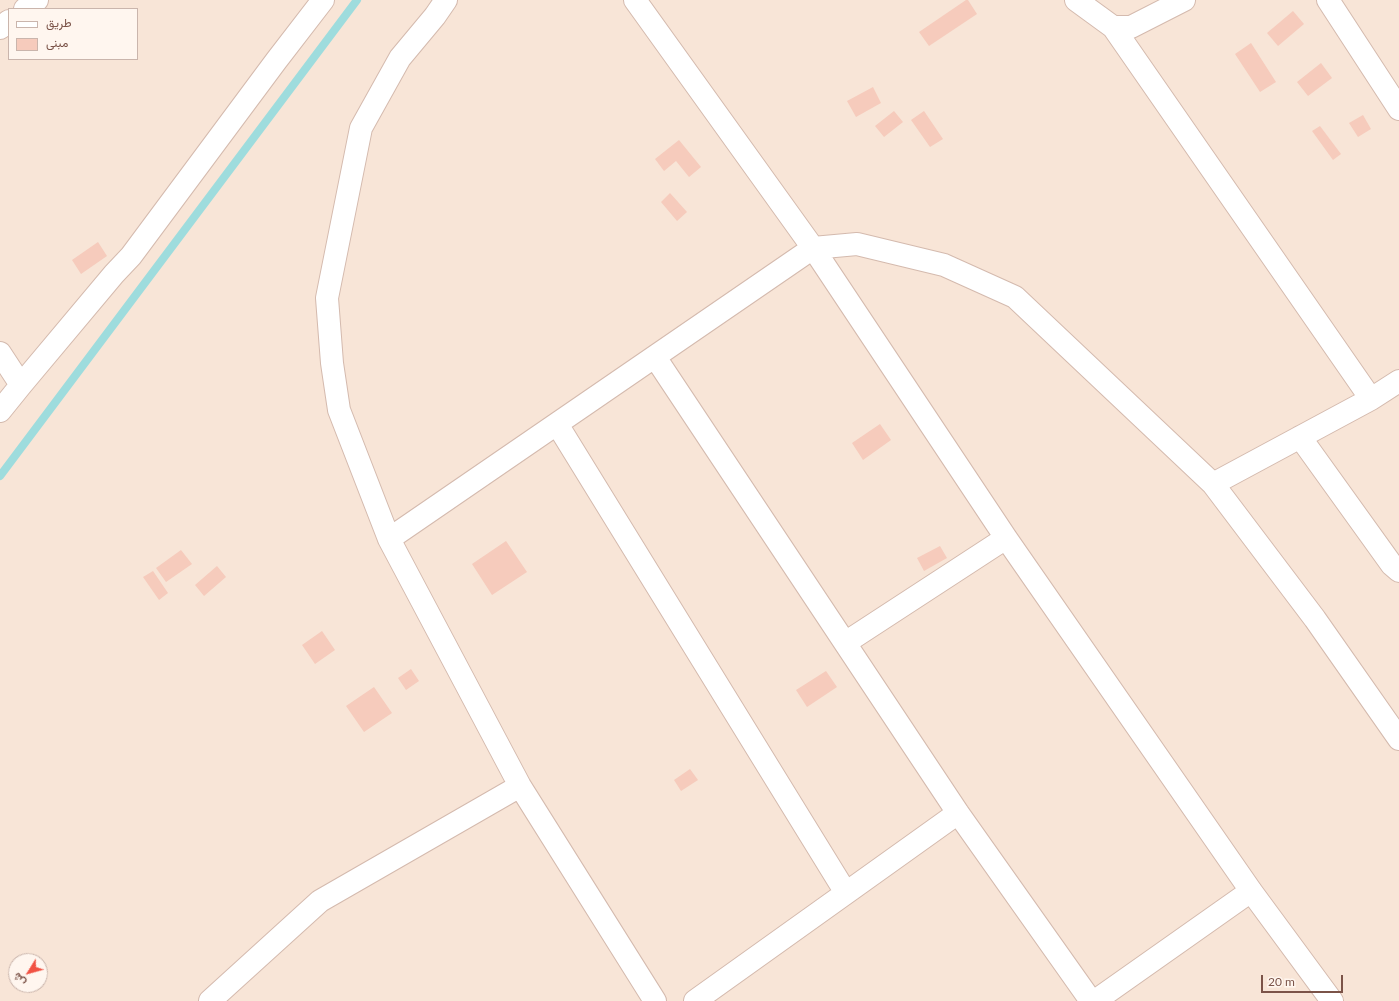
<!DOCTYPE html>
<meta charset="utf-8">
<style>
body{margin:0}
#map{position:relative;width:1399px;height:1001px;overflow:hidden;background:#fef2e7;font-family:Lato,Vazirmatn,sans-serif}
canvas{display:block}
.legend{position:absolute;left:8px;top:8px;width:130px;height:52px;box-sizing:border-box;background:#fff6ef;border:1px solid #cab5ac;margin:0;padding:5px 7px;list-style:none;font-size:12px;color:#7b5348}
.legend li{display:flex;align-items:center;gap:8px;height:20px}
.legend b{width:20px;border:1px solid #cab5ac}
.north{position:absolute;left:8px;top:953px;width:40px;height:40px;box-sizing:border-box;background:#fff6ef;border:1px solid #cab5ac;border-radius:50%;rotate:233deg;font-size:11px;font-weight:700;line-height:16px;text-align:center;color:#7b5348}
.north::after{content:'';display:block;margin:auto;width:14px;height:18px;background:#f15243;clip-path:polygon(50% 0,100% 100%,50% 72%,0 100%)}
.scale{position:absolute;left:1261px;top:975px;width:82px;height:18px;box-sizing:border-box;border:2px solid #7b5348;border-top:0;padding-left:5px;font-size:12px;line-height:14px;white-space:nowrap;color:#7b5348;-webkit-text-stroke:3px #fff6ef;paint-order:stroke}
</style>
<div id="map">
<canvas width="1399" height="1001"></canvas>
<ul class="legend">
<li><b style="height:5px;background:#fff"></b>طريق</li>
<li><b style="height:11px;background:#f6cbbc"></b>مبنى</li>
</ul>
<div class="north">ش</div>
<div class="scale">20 m</div>
</div>
<script>
const ctx = document.querySelector('canvas').getContext('2d');
ctx.lineJoin = 'round';
function paint(path, color) { ctx.fillStyle = color; ctx.fill(path, 'evenodd'); }
function trace(path, color, width, dash) { ctx.strokeStyle = color; ctx.lineWidth = width; ctx.lineCap = dash ? 'butt' : 'round'; ctx.setLineDash(dash || []); ctx.stroke(path); }
const residential = new Path2D(`
 M 0,0 L 1399,0 L 1399,1001 L 0,1001 ZM 9,9 L 137,9 L 137,59 L 9,59 ZM 16,961 L 40,961 L 40,985 L 16,985 Z`);
const stream = new Path2D(`
 M 0,476 L 357,0`);
const building = new Path2D(`
 M 966,0 L 968,0 L 977,14 L 929,46 L 919,32 Z
 M 1293,11 L 1304,24 L 1278,46 L 1267,33 Z
 M 1251,43 L 1276,82 L 1260,92 L 1235,54 Z
 M 1321,63 L 1332,78 L 1308,96 L 1297,82 Z
 M 873,87 L 881,103 L 856,117 L 847,101 Z
 M 894,111 L 903,122 L 884,137 L 875,126 Z
 M 924,111 L 943,139 L 930,147 L 911,120 Z
 M 1363,115 L 1371,129 L 1358,137 L 1349,123 Z
 M 1320,126 L 1341,154 L 1333,160 L 1312,131 Z
 M 679,140 L 701,167 L 689,177 L 676,161 L 664,171 L 655,159 Z
 M 670,193 L 687,212 L 677,221 L 661,202 Z
 M 98,242 L 107,256 L 81,274 L 72,260 Z
 M 880,424 L 891,440 L 863,460 L 852,443 Z
 M 506,541 L 527,572 L 492,595 L 472,564 Z
 M 940,546 L 947,558 L 924,571 L 917,558 Z
 M 181,550 L 192,564 L 166,582 L 156,568 Z
 M 217,566 L 226,577 L 204,596 L 195,585 Z
 M 153,571 L 168,593 L 159,600 L 143,577 Z
 M 322,631 L 335,650 L 315,664 L 302,645 Z
 M 411,669 L 419,681 L 406,690 L 398,678 Z
 M 826,671 L 837,687 L 807,707 L 796,690 Z
 M 374,687 L 392,713 L 364,732 L 346,706 Z
 M 690,769 L 698,780 L 681,791 L 674,780 Z`);
const minor = new Path2D(`
 M 446,0 L 435,16 L 400,58 L 361,128 L 327,298 L 332,363 L 339,410 L 389,539 L 520,786 L 655,1001
 M 635,0 L 813,248 L 857,244 L 944,265 L 1015,297 L 1213,484 L 1315,619 L 1399,739
 M 1076,0 L 1113,27 L 1131,27 L 1184,0
 M 1328,0 L 1399,109
 M 25,9 L 37,0
 M 1113,27 L 1371,399
 M 0,28 L 9,21
 M 0,353 L 21,385
 M 655,357 L 958,813 L 1091,1001
 M 0,411 L 21,385 L 114,274 L 131,256 L 276,61 L 323,0
 M 557,424 L 846,893
 M 1300,437 L 1392,565 L 1399,571
 M 1213,484 L 1371,399 L 1399,381
 M 389,539 L 813,248 L 1006,538 L 1251,891 L 1332,1001
 M 845,643 L 1006,538
 M 210,1001 L 320,901 L 520,786
 M 695,1001 L 958,813
 M 1095,1001 L 1251,891`);
paint(residential, '#f8e5d7');
trace(stream, '#9edcdd', 8);
paint(building, '#f6cbbc');
trace(minor, '#d4baae', 24);
trace(minor, '#fff', 22);
</script>
